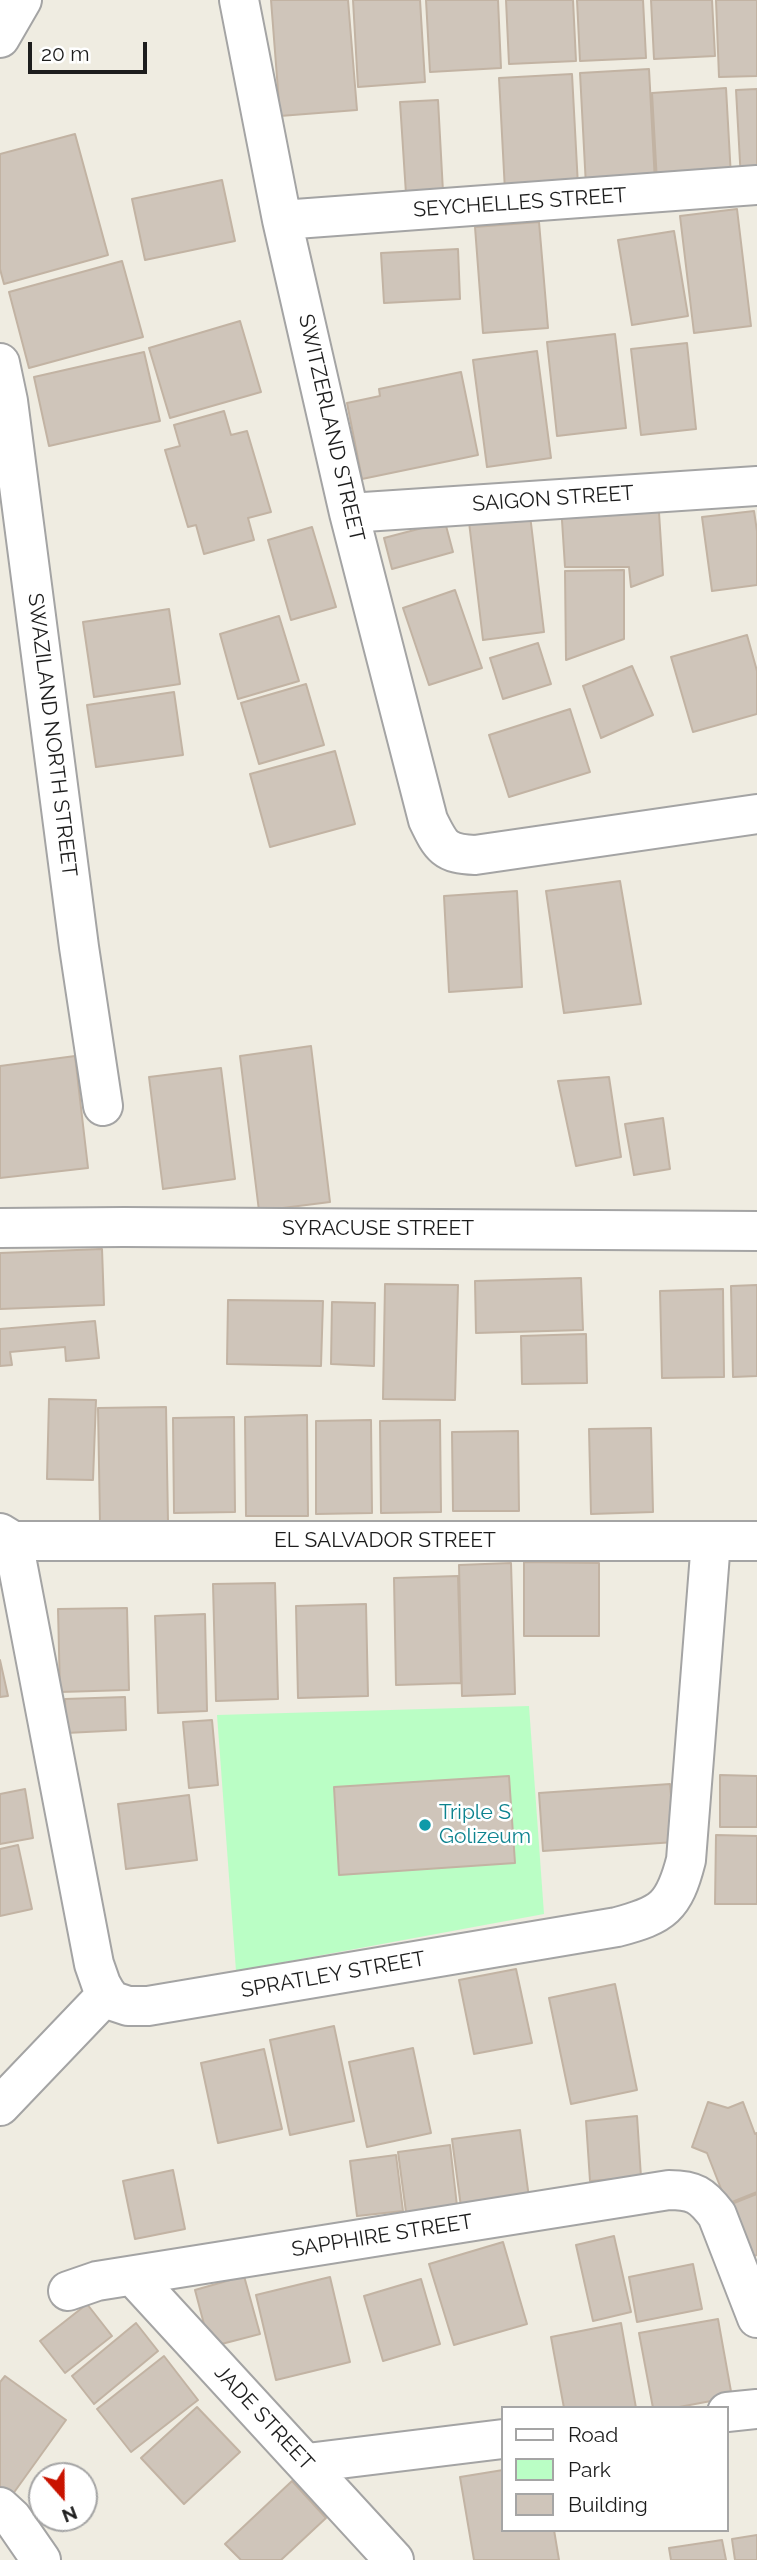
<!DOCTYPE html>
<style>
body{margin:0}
#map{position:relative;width:757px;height:2560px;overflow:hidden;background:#efece1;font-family:Raleway,sans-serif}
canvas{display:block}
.legend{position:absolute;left:501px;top:2406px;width:228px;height:126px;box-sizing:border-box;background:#fff;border:2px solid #a5a5a5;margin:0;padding:9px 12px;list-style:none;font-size:21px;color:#1d1d1d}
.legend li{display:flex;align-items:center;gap:14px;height:35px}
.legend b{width:35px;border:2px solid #a5a5a5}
.north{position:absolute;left:28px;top:2462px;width:70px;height:70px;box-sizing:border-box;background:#fff;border:2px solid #a5a5a5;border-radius:50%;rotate:159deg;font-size:19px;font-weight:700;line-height:28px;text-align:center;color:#1d1d1d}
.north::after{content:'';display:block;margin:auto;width:24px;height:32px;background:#c91300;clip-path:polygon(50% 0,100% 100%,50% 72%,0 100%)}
.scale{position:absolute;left:28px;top:42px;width:119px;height:32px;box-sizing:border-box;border:4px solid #1d1d1d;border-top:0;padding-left:9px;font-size:21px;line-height:24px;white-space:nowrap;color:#1d1d1d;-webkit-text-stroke:5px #fff;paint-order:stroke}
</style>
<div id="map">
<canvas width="757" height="2560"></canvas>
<ul class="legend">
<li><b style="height:9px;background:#fff"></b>Road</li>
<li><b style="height:19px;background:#bafec5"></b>Park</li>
<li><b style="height:19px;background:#cfc5ba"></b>Building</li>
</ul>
<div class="north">N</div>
<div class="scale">20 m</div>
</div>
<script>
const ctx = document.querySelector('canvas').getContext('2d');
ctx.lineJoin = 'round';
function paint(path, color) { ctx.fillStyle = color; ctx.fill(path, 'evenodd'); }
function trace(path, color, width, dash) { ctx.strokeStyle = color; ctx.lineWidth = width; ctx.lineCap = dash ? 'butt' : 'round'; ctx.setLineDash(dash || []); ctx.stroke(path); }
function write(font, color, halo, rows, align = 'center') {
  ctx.font = font + ' Raleway,sans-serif'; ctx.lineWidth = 5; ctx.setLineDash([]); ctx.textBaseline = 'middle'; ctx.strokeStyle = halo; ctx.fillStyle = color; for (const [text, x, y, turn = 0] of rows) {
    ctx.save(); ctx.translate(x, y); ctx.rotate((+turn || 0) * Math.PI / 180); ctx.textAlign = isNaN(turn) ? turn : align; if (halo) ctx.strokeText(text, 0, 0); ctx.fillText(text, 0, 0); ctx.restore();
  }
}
const park = new Path2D(`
 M 529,1706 L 544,1914 L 236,1971 L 217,1715 Z`);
const building = new Path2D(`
 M 271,0 L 348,0 L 357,110 L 280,116 Z
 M 353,0 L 420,0 L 425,82 L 358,87 Z
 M 426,0 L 498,0 L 501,68 L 430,72 Z
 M 506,0 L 573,0 L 576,61 L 509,64 Z
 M 577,0 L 643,0 L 646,58 L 580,61 Z
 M 651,0 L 712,0 L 715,56 L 654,59 Z
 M 716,0 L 757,0 L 757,76 L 719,77 Z
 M 649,69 L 655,182 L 586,186 L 580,73 Z
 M 572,74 L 578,186 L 505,191 L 499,78 Z
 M 726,88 L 731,177 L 657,182 L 652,93 Z
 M 757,89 L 757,179 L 741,180 L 736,90 Z
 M 438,100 L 443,192 L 406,194 L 400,102 Z
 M 75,134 L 108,255 L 4,284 L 0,269 L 0,154 Z
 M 222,180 L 235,241 L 145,260 L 132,199 Z
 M 737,209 L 751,326 L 694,333 L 680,216 Z
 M 539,222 L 548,328 L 483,333 L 475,227 Z
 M 674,231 L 688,316 L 632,325 L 618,240 Z
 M 458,249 L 460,299 L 384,303 L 381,253 Z
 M 122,261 L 143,337 L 29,368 L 9,292 Z
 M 240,321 L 261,392 L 170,418 L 149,348 Z
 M 615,334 L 626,428 L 557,436 L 547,342 Z
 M 687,343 L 696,429 L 641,435 L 631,349 Z
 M 537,351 L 551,458 L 487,467 L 473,360 Z
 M 144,352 L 160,421 L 49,446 L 34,377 Z
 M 461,372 L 478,455 L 362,479 L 347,403 L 380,396 L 379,389 Z
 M 224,411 L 231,435 L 247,431 L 271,512 L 248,518 L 254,540 L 204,554 L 196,525 L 188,527 L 165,450 L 180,446 L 174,425 Z
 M 658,497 L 663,575 L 631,587 L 629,567 L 565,567 L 561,505 Z
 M 754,511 L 757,531 L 757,585 L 712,591 L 702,517 Z
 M 530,515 L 544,632 L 483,640 L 469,522 Z
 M 445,522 L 453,552 L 392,569 L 384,538 Z
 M 312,527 L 336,607 L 291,620 L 268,540 Z
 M 624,570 L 624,639 L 566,660 L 565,571 Z
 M 455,590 L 482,668 L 429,685 L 403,608 Z
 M 169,609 L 180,684 L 94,697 L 83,622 Z
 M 279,616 L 299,681 L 238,699 L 220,634 Z
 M 747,635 L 757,671 L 757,714 L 693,732 L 671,657 Z
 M 538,643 L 551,684 L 503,699 L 490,658 Z
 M 632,666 L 653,715 L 601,738 L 583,686 Z
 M 306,684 L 324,745 L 259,764 L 241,703 Z
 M 174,692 L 183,755 L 96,767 L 87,705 Z
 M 570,709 L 590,772 L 509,797 L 489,735 Z
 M 335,751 L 355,824 L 270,847 L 250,774 Z
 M 620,881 L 641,1004 L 564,1013 L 546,891 Z
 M 517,891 L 522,987 L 449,992 L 444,896 Z
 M 311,1046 L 330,1202 L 259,1211 L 240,1056 Z
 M 75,1056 L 88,1168 L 0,1178 L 0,1066 Z
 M 221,1068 L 235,1179 L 163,1189 L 149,1077 Z
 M 609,1077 L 621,1157 L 576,1166 L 558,1081 Z
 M 663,1118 L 670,1169 L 634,1175 L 625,1124 Z
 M 102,1249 L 104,1305 L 0,1309 L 0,1253 Z
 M 581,1278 L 583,1330 L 476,1333 L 475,1281 Z
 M 385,1284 L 458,1285 L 455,1400 L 383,1399 Z
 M 757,1285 L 757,1376 L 733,1377 L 731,1286 Z
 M 723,1289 L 724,1377 L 662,1378 L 660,1291 Z
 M 228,1300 L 323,1301 L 321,1366 L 227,1364 Z
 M 332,1302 L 375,1303 L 374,1366 L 331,1364 Z
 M 95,1321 L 99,1358 L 66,1361 L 65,1347 L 10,1352 L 12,1365 L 0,1366 L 0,1329 Z
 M 586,1334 L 587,1383 L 522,1384 L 521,1336 Z
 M 49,1399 L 96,1400 L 93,1480 L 47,1479 Z
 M 166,1407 L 168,1522 L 100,1523 L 98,1408 Z
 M 307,1415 L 308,1516 L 246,1516 L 245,1417 Z
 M 234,1417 L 235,1512 L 174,1513 L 173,1418 Z
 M 371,1420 L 372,1513 L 316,1514 L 316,1421 Z
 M 440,1420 L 441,1512 L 381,1513 L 380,1421 Z
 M 651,1428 L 653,1512 L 591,1514 L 589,1429 Z
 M 518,1431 L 519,1511 L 453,1511 L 452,1432 Z
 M 524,1562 L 599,1563 L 599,1636 L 524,1636 Z
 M 511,1563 L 515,1694 L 462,1696 L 459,1565 Z
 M 458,1576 L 461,1683 L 396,1685 L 394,1578 Z
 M 275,1583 L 278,1699 L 216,1701 L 213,1584 Z
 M 366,1604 L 368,1696 L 298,1698 L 296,1606 Z
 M 127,1608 L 129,1690 L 60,1692 L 58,1609 Z
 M 205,1614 L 207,1711 L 158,1713 L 155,1616 Z
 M 0,1660 L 8,1696 L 0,1697 Z
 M 125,1697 L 126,1730 L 66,1733 L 65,1699 Z
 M 212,1720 L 218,1785 L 189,1788 L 183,1722 Z
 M 720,1775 L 757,1776 L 757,1827 L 720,1827 Z
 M 509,1776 L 515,1863 L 339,1875 L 334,1787 Z
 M 670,1784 L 675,1842 L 543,1851 L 539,1793 Z
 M 25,1789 L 33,1838 L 0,1844 L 0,1794 Z
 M 189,1795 L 197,1860 L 126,1869 L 118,1804 Z
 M 716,1835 L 757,1836 L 757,1904 L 715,1904 Z
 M 18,1845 L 32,1909 L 0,1916 L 0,1849 Z
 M 516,1969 L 532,2043 L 474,2054 L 459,1980 Z
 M 615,1984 L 637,2090 L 571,2104 L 549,1998 Z
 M 334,2026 L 354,2121 L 290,2135 L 270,2040 Z
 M 413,2048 L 431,2133 L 367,2147 L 349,2062 Z
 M 264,2049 L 282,2129 L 218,2143 L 201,2063 Z
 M 708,2102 L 728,2108 L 743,2102 L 755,2134 L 757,2133 L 757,2192 L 727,2204 L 707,2153 L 692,2147 Z
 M 637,2116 L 641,2177 L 590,2181 L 586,2121 Z
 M 520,2130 L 529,2198 L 461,2207 L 452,2139 Z
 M 450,2145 L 457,2206 L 406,2212 L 398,2152 Z
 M 396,2155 L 403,2211 L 357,2216 L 350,2161 Z
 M 173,2170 L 185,2229 L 135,2239 L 123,2181 Z
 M 757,2194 L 757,2255 L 749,2258 L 729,2205 Z
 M 614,2236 L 631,2312 L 593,2321 L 576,2245 Z
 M 503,2242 L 527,2324 L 454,2345 L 429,2264 Z
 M 693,2264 L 702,2309 L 637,2322 L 629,2277 Z
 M 244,2276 L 260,2334 L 210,2347 L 195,2290 Z
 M 330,2277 L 350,2362 L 276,2380 L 256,2295 Z
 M 421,2279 L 440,2344 L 383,2361 L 364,2296 Z
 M 87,2304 L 112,2336 L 65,2373 L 40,2341 Z
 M 718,2319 L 732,2397 L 674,2408 L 653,2408 L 639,2333 Z
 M 136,2323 L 158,2351 L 94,2404 L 72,2376 Z
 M 621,2323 L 636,2408 L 564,2408 L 551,2337 Z
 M 164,2356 L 198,2400 L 131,2452 L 97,2409 Z
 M 5,2376 L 66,2420 L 10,2498 L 0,2491 L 0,2382 Z
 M 197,2407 L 240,2452 L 184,2504 L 141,2458 Z
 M 503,2470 L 503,2530 L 554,2530 L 559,2560 L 474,2560 L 460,2477 Z
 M 292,2481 L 326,2518 L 281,2560 L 241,2560 L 225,2544 Z
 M 757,2535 L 757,2560 L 735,2560 L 732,2539 Z
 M 722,2540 L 726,2560 L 671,2560 L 669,2548 Z`);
const street = new Path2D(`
 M 239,0 L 282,220 L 349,513 L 428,820 C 441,847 445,854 475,855 L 757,814
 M 0,38 L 22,0
 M 282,220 L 757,185
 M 0,363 L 8,401 L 79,947 L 103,1106
 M 349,513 L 757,486
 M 0,1228 L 124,1227 L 757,1231
 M 0,1533 L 13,1541 L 94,1964 L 101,1984 L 110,2000 L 128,2006 L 148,2006 L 617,1927 C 663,1915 674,1907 686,1860 L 711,1541
 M 13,1541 L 757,1541
 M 0,2106 L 107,1994
 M 133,2276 L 394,2560
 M 68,2291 L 97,2281 L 669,2190 C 694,2190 702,2195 717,2215 L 757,2318
 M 727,2412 L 757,2409
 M 307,2463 L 503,2439
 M 0,2507 L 12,2518 L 41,2560`);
const markers = [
 [425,1825,7,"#0f9aa8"]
];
const streetNames = [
 ["SEYCHELLES STREET",520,203,-4],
 ["SWITZERLAND STREET",331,428,77],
 ["SAIGON STREET",553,499,-4],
 ["SWAZILAND NORTH STREET",52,735,83],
 ["SYRACUSE STREET",378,1229],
 ["EL SALVADOR STREET",385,1541],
 ["SPRATLEY STREET",333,1975,-10],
 ["SAPPHIRE STREET",382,2236,-9],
 ["JADE STREET",264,2418,47]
];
const cultureNames = [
 ["Triple S",439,1813],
 ["Golizeum",439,1837]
];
paint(park, '#bafec5');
paint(building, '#cfc5ba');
trace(building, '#c2b3a3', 2);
trace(street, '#a4a4a4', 42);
trace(street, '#fff', 38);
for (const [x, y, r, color] of markers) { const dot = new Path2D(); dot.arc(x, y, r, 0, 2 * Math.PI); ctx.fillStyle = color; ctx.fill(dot); trace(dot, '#fff', 2.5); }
write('21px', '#1d1d1d', '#fff', streetNames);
write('21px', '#0d838f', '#fff', cultureNames, 'left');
</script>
